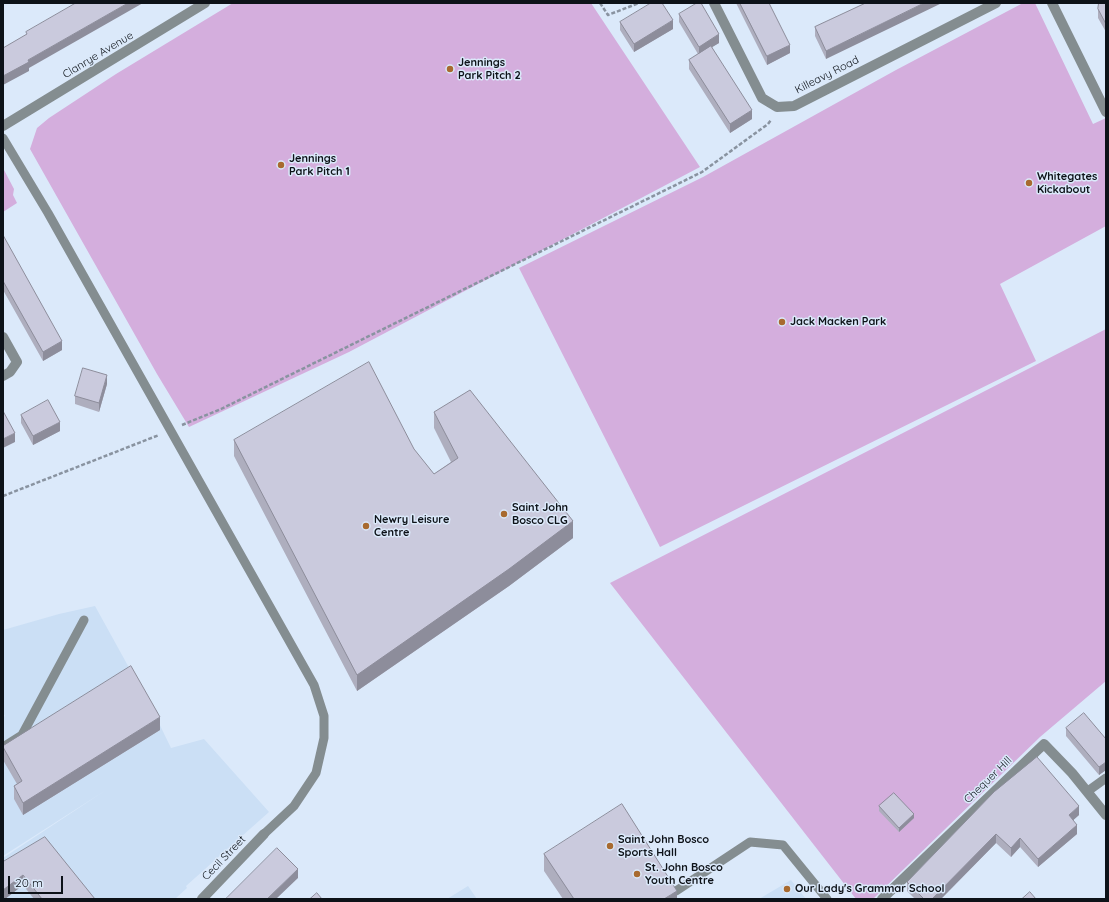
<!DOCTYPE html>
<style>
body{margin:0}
#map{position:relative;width:1109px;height:902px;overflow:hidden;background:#dbe9fa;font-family:Quicksand,sans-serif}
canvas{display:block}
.frame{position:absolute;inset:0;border:4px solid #0d1218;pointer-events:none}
.scale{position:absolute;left:8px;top:876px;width:55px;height:18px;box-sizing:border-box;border:2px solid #0d1218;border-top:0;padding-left:5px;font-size:12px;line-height:14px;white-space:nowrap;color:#0d1218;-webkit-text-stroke:3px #dbe9fa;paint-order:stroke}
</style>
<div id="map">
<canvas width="1109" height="902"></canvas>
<div class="frame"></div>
<div class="scale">20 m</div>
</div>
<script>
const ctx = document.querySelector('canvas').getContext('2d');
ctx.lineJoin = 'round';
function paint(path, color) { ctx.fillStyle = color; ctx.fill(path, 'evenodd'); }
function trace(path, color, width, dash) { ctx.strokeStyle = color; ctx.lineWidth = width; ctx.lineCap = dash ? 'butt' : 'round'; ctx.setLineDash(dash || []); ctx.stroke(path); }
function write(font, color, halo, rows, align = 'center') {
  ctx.font = font + ' Quicksand,sans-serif'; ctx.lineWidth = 3; ctx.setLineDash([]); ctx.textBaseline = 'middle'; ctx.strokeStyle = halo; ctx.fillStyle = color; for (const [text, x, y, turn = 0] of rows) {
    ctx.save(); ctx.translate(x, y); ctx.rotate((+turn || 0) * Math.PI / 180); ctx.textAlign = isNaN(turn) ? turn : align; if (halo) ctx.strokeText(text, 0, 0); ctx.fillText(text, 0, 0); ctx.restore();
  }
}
const built = new Path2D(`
 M 95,606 L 154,713 L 171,748 L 204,739 L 269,812 L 186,886 L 187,888 L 175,899 L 3,899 L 3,858 L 106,790 L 3,856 L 3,717 L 5,716 L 3,713 L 3,630 L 59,614 Z
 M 791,880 L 806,899 L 759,899 Z
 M 468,886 L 477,899 L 447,899 Z`);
const green = new Path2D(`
 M 233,3 L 591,3 L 700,167 L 349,352 L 189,427 L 157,374 L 30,149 L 37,128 L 49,118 L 116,74 Z
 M 1023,3 L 1035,3 L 1093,124 L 1106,118 L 1106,226 L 1000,284 L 1036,361 L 660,547 L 519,268 L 703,177 L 896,70 Z
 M 3,168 L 14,189 L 13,195 L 17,203 L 3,212 Z
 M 1106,329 L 1106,681 L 1040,737 L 873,899 L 856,899 L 610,583 Z`);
const path = new Path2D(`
 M 600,3 L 608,15 L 639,3
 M 182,425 L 221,409 L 702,172 L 768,124 L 771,120
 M 3,496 L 159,435`);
const lane = new Path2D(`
 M 3,138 L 48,213 L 314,685 L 324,716 L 324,738 L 316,773 L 294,806 L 264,834
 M 3,747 L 22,735 L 84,620
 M 1088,791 L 1106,778
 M 676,891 L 750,842 L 783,845 L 827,899`);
const street = new Path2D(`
 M 714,3 L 762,98 L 777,107 L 794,106 L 996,3
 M 1052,3 L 1106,112
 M 3,126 L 205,3
 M 3,337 L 17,362 L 10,372 L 3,376
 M 202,899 L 264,834
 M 882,899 L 1044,744 L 1072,773 L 1106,815`);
const wall = new Path2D(`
 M 736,3 L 769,3 L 790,53 L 767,65 Z
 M 866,3 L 826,59 L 815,36 L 815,27 Z
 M 1106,3 L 1106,32 L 1098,18 L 1098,9 Z
 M 679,14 L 719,43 L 712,47 L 752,119 L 730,133 L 689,69 L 689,60 L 698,54 L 679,22 Z
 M 620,22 L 673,29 L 634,52 L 620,30 Z
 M 3,235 L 62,350 L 43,361 L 3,290 Z
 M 107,384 L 99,412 L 75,404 L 75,396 Z
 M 434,412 L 573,538 L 509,586 L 357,691 L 234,456 L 234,440 L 434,474 L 451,462 L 434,428 Z
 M 21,415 L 60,431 L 33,445 L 21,423 Z
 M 1066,728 L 1106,739 L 1106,770 L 1099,775 L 1066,736 Z
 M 160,730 L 23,815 L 14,799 L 14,786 L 17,784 L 3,760 L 3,746 Z
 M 994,792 L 1079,815 L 1073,820 L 1077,834 L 1038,867 L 1020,847 L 1011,857 L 996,843 L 941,899 L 915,899 L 907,891 L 907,882 Z
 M 879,806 L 914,818 L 899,832 L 879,811 Z
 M 544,854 L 677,899 L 563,899 L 544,871 Z
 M 3,862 L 95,899 L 34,899 L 23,885 L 5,899 L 3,899 Z`);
const shadedWall = new Path2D(`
 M 128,3 L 143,3 L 29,68 L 29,71 L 3,85 L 3,76 L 28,60 Z
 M 924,3 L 942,3 L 826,59 L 826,51 Z
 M 673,20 L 673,29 L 634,52 L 634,44 Z
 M 719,34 L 719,43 L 699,55 L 699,47 Z
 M 790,45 L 790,53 L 767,65 L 767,56 Z
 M 752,110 L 752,119 L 730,133 L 730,124 Z
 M 62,341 L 62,350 L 43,361 L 43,352 Z
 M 107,375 L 107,384 L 99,412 L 99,403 Z
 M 60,422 L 60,431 L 33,445 L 33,436 Z
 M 15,433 L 15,442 L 3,448 L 3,439 Z
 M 573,521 L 573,538 L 509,586 L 357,691 L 357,675 Z
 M 160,717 L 160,730 L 23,815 L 23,803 Z
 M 1106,762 L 1106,770 L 1099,775 L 1099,767 Z
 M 1079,806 L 1079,815 L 1069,824 L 1069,815 Z
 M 914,814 L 914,818 L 899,832 L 899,828 Z
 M 1077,825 L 1077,834 L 1038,867 L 1038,859 Z
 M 996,834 L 996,843 L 941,899 L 932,899 Z
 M 1020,838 L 1020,847 L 1011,857 L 1011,848 Z
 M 298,869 L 298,878 L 276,899 L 267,899 Z
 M 23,875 L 23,885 L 5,899 L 3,899 L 3,890 Z
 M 677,891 L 677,899 L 664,899 Z`);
const building = new Path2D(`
 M 76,3 L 128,3 L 28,60 L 29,62 L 3,76 L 3,48 L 27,34 L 26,32 Z
 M 651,3 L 662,3 L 673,20 L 634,44 L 620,22 Z
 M 697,3 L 701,3 L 719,34 L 699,47 L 679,14 Z
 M 740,3 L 769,3 L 790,45 L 767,56 Z
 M 866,3 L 924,3 L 826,51 L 815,27 Z
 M 1099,3 L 1106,3 L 1106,24 L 1098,9 Z
 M 711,46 L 752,110 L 730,124 L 689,60 Z
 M 3,235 L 62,341 L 43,352 L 3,281 Z
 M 369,362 L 414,449 L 434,474 L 458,458 L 434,412 L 470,390 L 573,521 L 509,569 L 357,675 L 234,440 Z
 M 83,368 L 107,375 L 99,403 L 75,396 Z
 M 48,400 L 60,422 L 33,436 L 21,415 Z
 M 3,411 L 15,433 L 3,439 Z
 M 131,666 L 160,717 L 23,803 L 14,786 L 22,781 L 3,747 L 3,746 Z
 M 1084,713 L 1106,739 L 1106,762 L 1099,767 L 1066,728 Z
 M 1037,757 L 1079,806 L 1069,815 L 1077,825 L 1038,859 L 1020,838 L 1011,848 L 996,834 L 932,899 L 924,899 L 907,882 L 994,792 Z
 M 894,793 L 914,814 L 899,828 L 879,806 Z
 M 622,804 L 677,891 L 664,899 L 574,899 L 544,854 Z
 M 45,837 L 95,899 L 42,899 L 23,875 L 3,890 L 3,862 Z
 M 277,848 L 298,869 L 267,899 L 228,899 L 227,898 Z
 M 1030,892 L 1036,899 L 1022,899 Z
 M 317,893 L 322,899 L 310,899 Z`);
const markers = [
 [450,69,4,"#a86a2f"],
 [281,165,4,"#a86a2f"],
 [1029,183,4,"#a86a2f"],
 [782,322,4,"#a86a2f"],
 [504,514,4,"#a86a2f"],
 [366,526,4,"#a86a2f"],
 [610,846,4,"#a86a2f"],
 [637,874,4,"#a86a2f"],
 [787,889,4,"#a86a2f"]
];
const streetNames = [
 ["Clanrye Avenue",98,55,-31],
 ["Killeavy Road",827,75,-27],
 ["Chequer Hill",988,780,-44],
 ["Cecil Street",224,858,-46]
];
const poiNames = [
 ["Jennings",458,63],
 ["Park Pitch 2",458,76],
 ["Jennings",289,159],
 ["Park Pitch 1",289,172],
 ["Whitegates",1037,177],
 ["Kickabout",1037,190],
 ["Jack Macken Park",790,322],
 ["Saint John",512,508],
 ["Bosco CLG",512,521],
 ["Newry Leisure",374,520],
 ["Centre",374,533],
 ["Saint John Bosco",618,840],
 ["Sports Hall",618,853],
 ["St. John Bosco",645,868],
 ["Youth Centre",645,881],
 ["Our Lady's Grammar School",795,889]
];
paint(built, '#cbdff5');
paint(green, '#d4aedd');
trace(path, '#8993a0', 2.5, [4, 2]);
trace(lane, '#848d90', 9);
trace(street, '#848d90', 10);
paint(wall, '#aeaebe');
paint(shadedWall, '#8d8d9b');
paint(building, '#cacadd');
trace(building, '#8d8d9b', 1);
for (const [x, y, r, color] of markers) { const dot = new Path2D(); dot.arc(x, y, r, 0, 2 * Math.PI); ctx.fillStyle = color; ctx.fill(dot); trace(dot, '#dbe9fa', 1.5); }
write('11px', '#0d1218', '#dbe9fa', streetNames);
write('bold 11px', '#0d1218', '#dbe9fa', poiNames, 'left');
</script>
